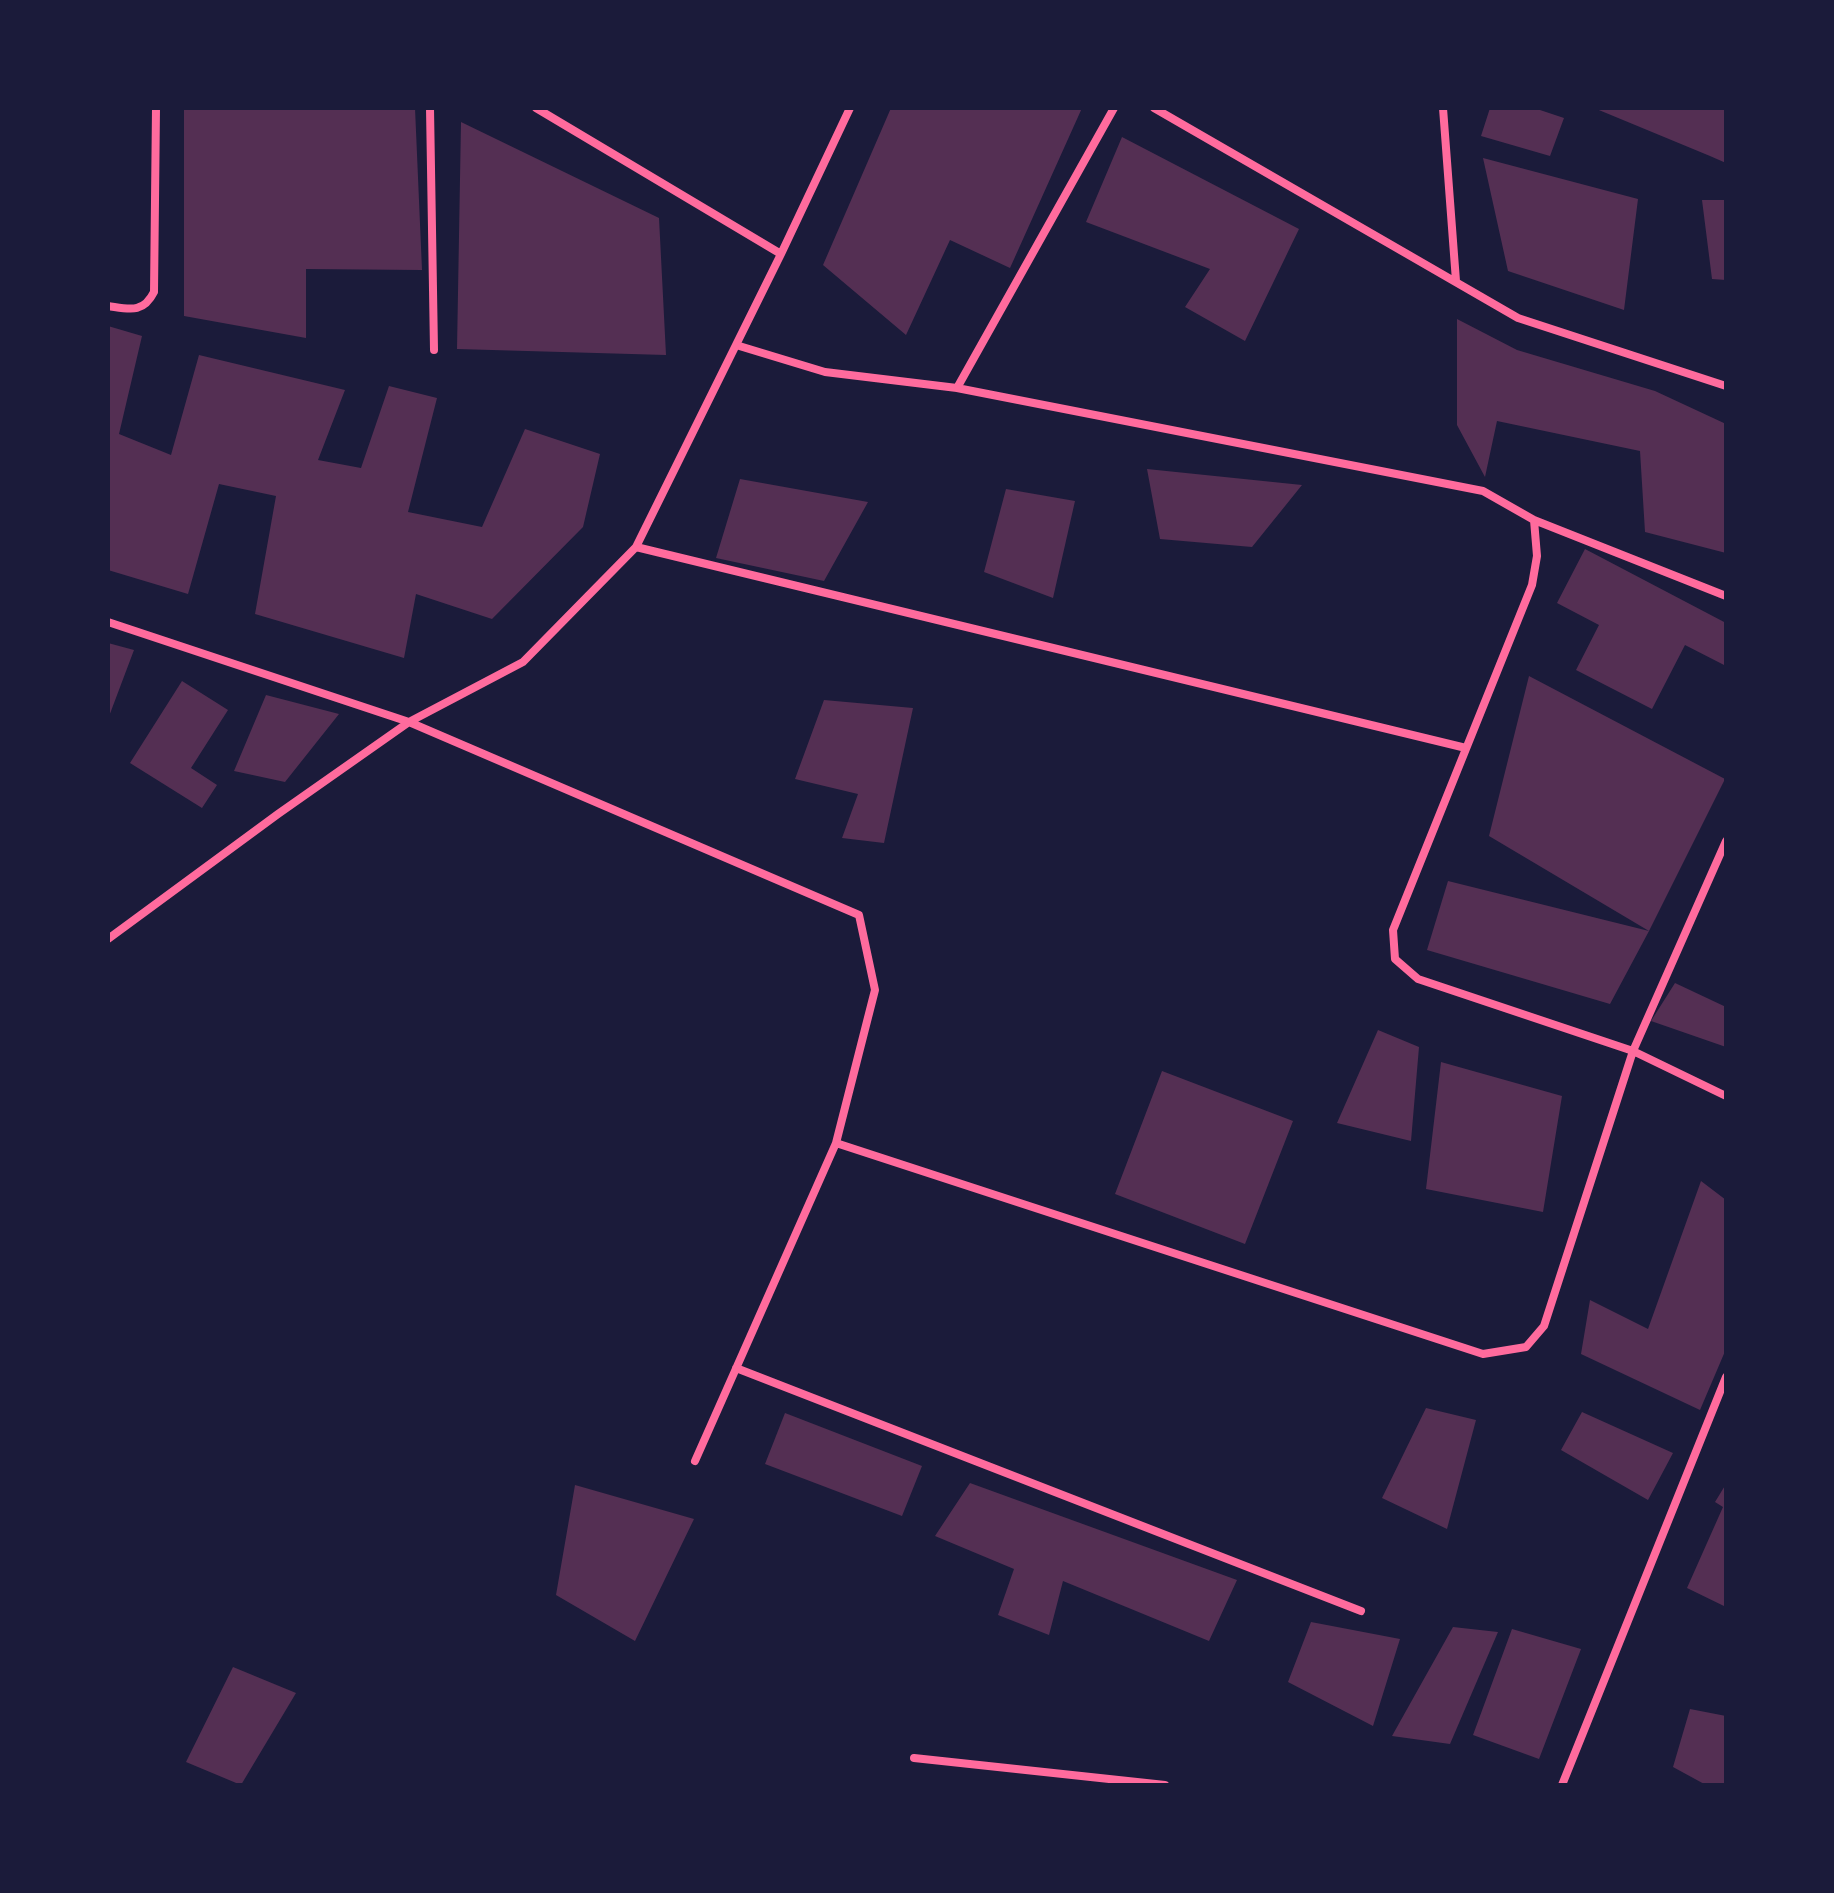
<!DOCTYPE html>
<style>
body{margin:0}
#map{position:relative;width:1834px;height:1893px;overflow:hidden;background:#1b1b3a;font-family:"Source Sans 3",sans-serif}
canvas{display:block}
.frame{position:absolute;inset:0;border:110px solid #1b1b3a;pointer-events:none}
</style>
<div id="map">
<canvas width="1834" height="1893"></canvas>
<div class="frame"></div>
</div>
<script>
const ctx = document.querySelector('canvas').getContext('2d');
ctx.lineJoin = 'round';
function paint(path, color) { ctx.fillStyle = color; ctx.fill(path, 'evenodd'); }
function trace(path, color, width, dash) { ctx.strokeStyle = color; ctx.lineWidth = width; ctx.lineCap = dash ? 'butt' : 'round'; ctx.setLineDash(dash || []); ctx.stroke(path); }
const building = new Path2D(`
 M 184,108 L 415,108 L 422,270 L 306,269 L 306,338 L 184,316 Z
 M 891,108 L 1082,108 L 1010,268 L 950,240 L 906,335 L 823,265 Z
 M 1490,108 L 1534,108 L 1564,118 L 1550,156 L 1481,136 Z
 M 1594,108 L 1726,108 L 1726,163 L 1710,156 Z
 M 461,122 L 659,218 L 666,355 L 457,349 Z
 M 1122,137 L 1299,229 L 1245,341 L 1185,307 L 1210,269 L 1086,222 Z
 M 1483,158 L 1638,199 L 1624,310 L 1508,271 Z
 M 1702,200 L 1726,200 L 1726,280 L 1712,279 Z
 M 1457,319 L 1517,350 L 1655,391 L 1726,424 L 1726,553 L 1645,532 L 1640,451 L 1497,421 L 1485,477 L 1457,425 Z
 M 108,326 L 142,336 L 119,434 L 171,455 L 199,355 L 345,390 L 318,460 L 361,468 L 389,386 L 437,398 L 408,512 L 482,527 L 525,429 L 600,454 L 583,527 L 492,619 L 416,594 L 404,658 L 255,614 L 276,496 L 219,484 L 188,594 L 108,570 Z
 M 1147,469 L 1302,485 L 1252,547 L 1160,539 Z
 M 740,479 L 868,502 L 824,581 L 716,558 Z
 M 1006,489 L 1075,501 L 1053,598 L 984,572 Z
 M 1585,549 L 1726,623 L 1726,666 L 1685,645 L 1652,709 L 1576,670 L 1599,625 L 1557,603 Z
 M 108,643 L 134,650 L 108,719 Z
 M 1529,676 L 1725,779 L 1649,931 L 1610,1004 L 1427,950 L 1448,881 L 1649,931 L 1489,836 Z
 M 182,681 L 228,710 L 191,768 L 217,785 L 202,808 L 130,763 Z
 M 266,695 L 339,714 L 285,782 L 234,771 Z
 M 824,700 L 913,708 L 884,843 L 842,838 L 858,794 L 795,779 Z
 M 1675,983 L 1726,1007 L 1726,1047 L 1651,1021 Z
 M 1378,1030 L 1419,1047 L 1411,1141 L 1337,1123 Z
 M 1441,1062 L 1562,1096 L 1543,1212 L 1426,1189 Z
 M 1162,1071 L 1293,1121 L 1245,1244 L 1115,1194 Z
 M 1701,1181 L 1726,1200 L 1726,1349 L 1700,1410 L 1581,1354 L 1590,1300 L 1648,1329 Z
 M 1426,1408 L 1476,1420 L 1447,1529 L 1382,1498 Z
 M 1582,1412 L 1673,1453 L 1648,1500 L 1561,1450 Z
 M 785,1413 L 922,1466 L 902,1516 L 765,1464 Z
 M 970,1483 L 1237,1580 L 1209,1641 L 1063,1581 L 1049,1635 L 998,1615 L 1014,1569 L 935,1536 Z
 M 1726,1484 L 1726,1607 L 1687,1588 L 1723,1507 L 1715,1502 Z
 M 575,1485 L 694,1519 L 635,1641 L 556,1595 Z
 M 1311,1622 L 1400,1639 L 1373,1726 L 1288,1682 Z
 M 1453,1627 L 1498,1632 L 1450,1744 L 1392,1736 Z
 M 1512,1629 L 1581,1649 L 1539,1759 L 1473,1735 Z
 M 233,1667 L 296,1693 L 241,1785 L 186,1762 Z
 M 1690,1709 L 1726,1716 L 1726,1785 L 1706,1785 L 1673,1767 Z`);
const minor = new Path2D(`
 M 430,108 L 434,350
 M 536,108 L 781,254
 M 1154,108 L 1518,318 L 1726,386
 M 1443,108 L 1456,281
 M 108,306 C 129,309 143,314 154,292 L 156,108
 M 736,345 L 825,372 L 957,388 L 1483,491 L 1534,520 L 1537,556 L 1532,585 L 1393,930 L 1395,959 L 1418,979 L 1633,1051 L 1726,1096
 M 957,388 L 1114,108
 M 1534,520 L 1726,596
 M 636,547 L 1466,748
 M 108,622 L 409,722 L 859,915 L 875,990 L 836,1143 L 695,1461
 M 108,939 L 278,814 L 409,722 L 523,662 L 636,547 L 781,254 L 850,108
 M 836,1143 L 1483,1354 L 1526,1347 L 1544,1326 L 1633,1051 L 1726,841
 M 736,1368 L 1361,1611
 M 914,1758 L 1165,1785
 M 1562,1785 L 1726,1377`);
paint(building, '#542f53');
trace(minor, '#ff6b9d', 8);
</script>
